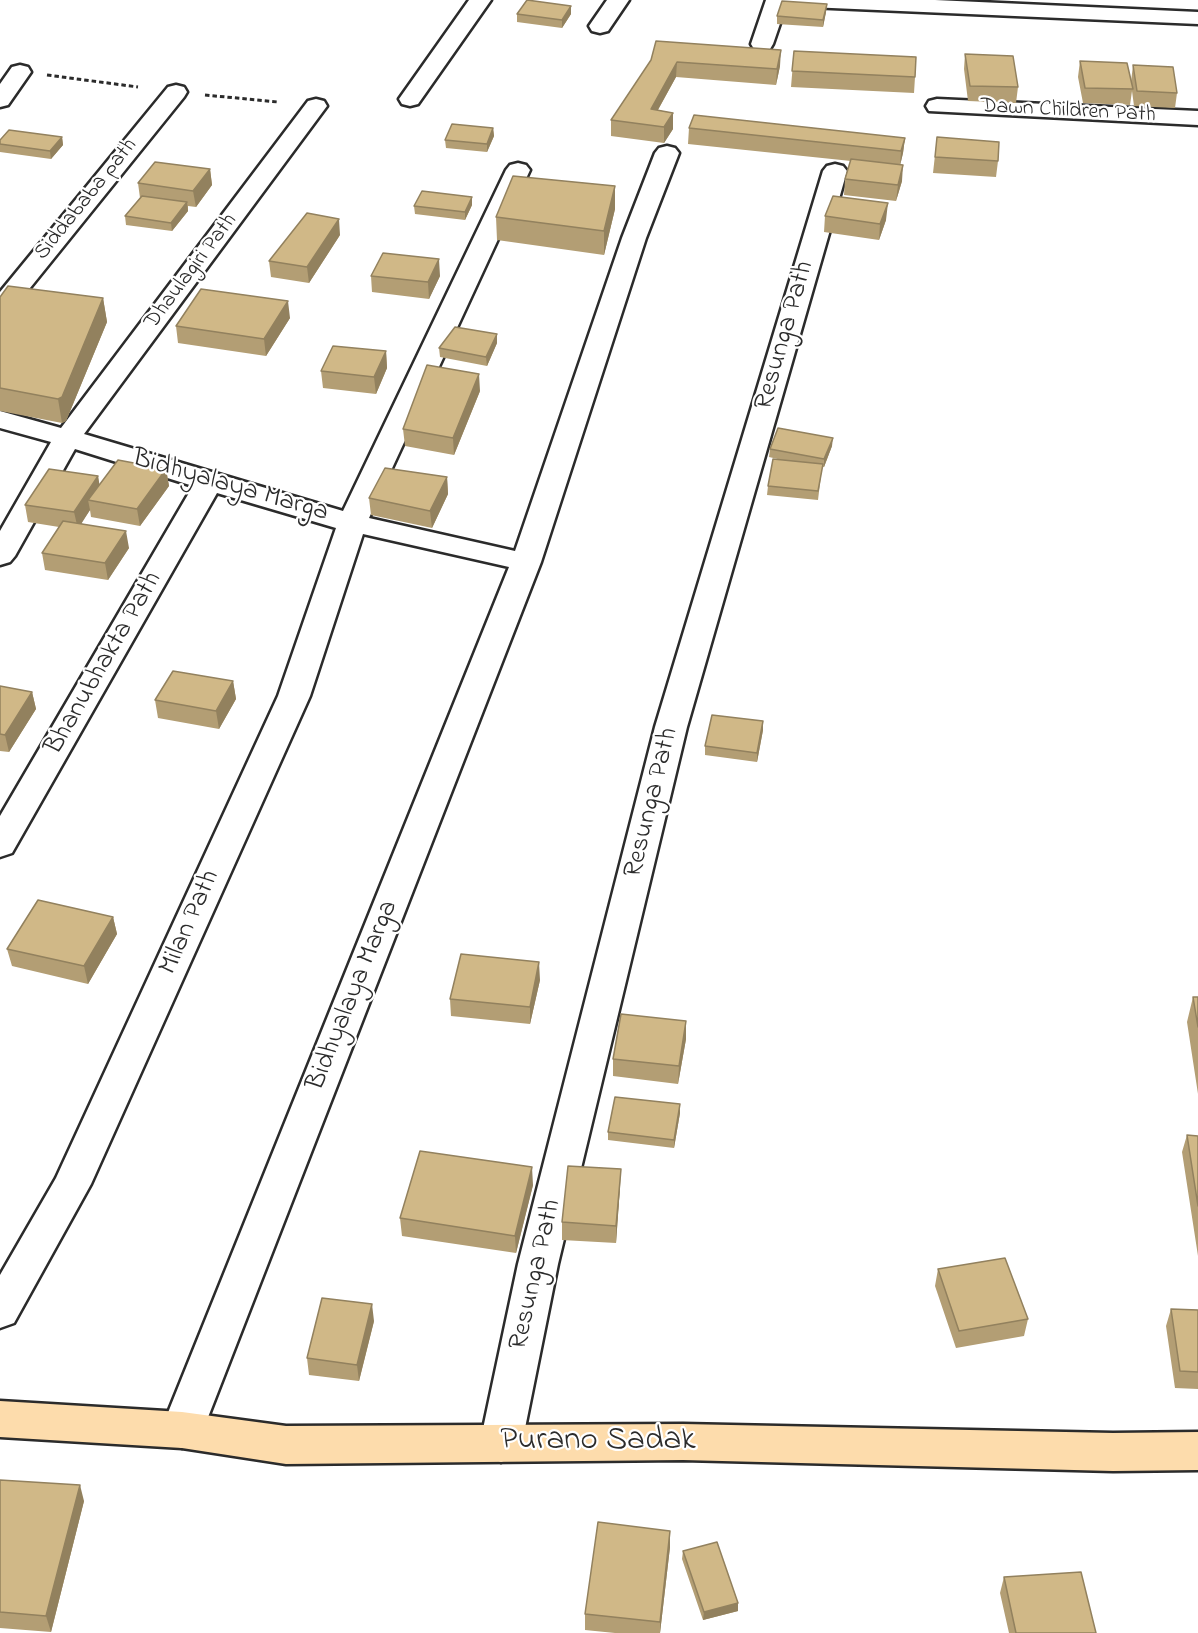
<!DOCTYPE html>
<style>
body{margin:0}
canvas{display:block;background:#fff}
</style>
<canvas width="1198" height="1633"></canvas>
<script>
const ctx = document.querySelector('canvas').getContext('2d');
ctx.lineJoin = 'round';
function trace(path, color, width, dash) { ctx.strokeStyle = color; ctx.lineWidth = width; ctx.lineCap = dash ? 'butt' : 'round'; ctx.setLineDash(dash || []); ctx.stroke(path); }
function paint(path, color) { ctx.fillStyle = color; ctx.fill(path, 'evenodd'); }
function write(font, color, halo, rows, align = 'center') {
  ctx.font = font + ' "Indie Flower",sans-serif'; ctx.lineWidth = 4.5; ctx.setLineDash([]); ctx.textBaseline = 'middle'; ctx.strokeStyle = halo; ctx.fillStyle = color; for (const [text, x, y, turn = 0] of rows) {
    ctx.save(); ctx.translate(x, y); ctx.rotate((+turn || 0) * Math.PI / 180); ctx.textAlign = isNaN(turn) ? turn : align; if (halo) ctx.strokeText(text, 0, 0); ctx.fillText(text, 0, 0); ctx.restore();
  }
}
const path = new Path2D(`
 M 47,75 L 138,87
 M 205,95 L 278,102`);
const minor = new Path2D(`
 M 469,0 L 491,0 L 418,104 L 410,106 L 402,104 L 399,99 Z
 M 607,0 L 629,0 L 608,31 L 600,33 L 592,31 L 589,26 Z
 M 766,0 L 935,0 L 1198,12 L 1198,24 L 786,6 L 773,44 L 770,49 L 762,51 L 754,49 L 751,44 Z
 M 20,65 L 28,67 L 31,72 L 8,105 L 0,107 L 0,84 L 12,67 Z
 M 176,85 L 184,87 L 187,92 L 184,97 L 9,314 L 0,317 L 0,292 L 168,87 Z
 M 316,99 L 324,101 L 327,106 L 84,434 L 343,511 L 506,170 L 510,165 L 518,163 L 526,165 L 530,170 L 369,518 L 515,551 L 622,238 L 655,153 L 659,148 L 667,146 L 675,148 L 679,153 L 646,238 L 541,562 L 203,1430 L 197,1443 L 182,1448 L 167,1443 L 161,1430 L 509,567 L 363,534 L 310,696 L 91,1184 L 14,1323 L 0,1328 L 0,1275 L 56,1178 L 278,696 L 336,528 L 217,493 L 12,853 L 0,857 L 0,816 L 193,486 L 75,449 L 15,556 L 10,562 L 0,565 L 0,531 L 51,442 L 0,428 L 0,411 L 61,428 L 308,101 Z
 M 937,99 L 1198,111 L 1198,125 L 929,111 L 926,106 L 929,101 Z
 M 835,164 L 843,166 L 847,171 L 687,727 L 558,1264 L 522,1443 L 516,1456 L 501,1462 L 486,1456 L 480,1443 L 518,1264 L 655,727 L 823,171 L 827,166 Z`);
const major = new Path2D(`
 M 0,1401 L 182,1412 L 286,1426 L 683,1424 L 1113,1433 L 1198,1432 L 1198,1470 L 1113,1471 L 683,1460 L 286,1464 L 182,1448 L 0,1437 Z`);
const wall = new Path2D(`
 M 571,6 L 571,14 L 562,28 L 517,22 L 517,14 Z
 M 826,12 L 823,27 L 777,24 L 777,16 Z
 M 794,51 L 915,77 L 914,93 L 791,87 Z
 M 965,54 L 1018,87 L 1016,103 L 968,101 L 964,69 Z
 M 651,60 L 780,66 L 776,85 L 676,77 L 658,110 L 673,113 L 673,129 L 664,143 L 611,136 L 611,120 Z
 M 1080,61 L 1131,82 L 1133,65 L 1177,93 L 1175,108 L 1134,106 L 1132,91 L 1130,105 L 1083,103 L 1078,77 Z
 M 493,128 L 494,136 L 487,152 L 446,148 L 445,140 Z
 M 689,128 L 905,138 L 903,153 L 900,165 L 902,181 L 896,201 L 844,195 L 845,179 L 851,161 L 688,144 Z
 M 62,137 L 63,145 L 51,159 L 0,152 L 0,140 Z
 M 937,137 L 998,161 L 996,177 L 933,173 Z
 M 210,169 L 212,185 L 196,207 L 188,206 L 188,211 L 172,231 L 126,225 L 125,216 L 140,198 L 138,183 Z
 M 615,186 L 615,209 L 604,255 L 497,240 L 496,217 Z
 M 472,205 L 465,220 L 415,214 L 414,206 Z
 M 825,216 L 886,220 L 879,240 L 824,232 Z
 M 340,235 L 309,283 L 271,277 L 269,261 Z
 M 371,276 L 440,276 L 429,299 L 372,292 Z
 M 0,297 L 103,298 L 107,322 L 66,421 L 62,423 L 0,411 Z
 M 290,318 L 266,356 L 178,343 L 176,326 Z
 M 497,334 L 497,343 L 487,366 L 440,357 L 439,348 Z
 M 386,351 L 387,368 L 376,394 L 323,388 L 321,371 Z
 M 480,391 L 454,455 L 405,446 L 403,429 Z
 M 832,446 L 824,467 L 822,467 L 818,500 L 767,495 L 768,486 L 782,460 L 769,457 L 770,449 Z
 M 166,469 L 169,486 L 140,526 L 91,517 L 90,510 L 81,523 L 129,548 L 108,580 L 45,570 L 42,553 L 59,527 L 28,522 L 25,505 L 98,476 L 99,485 Z
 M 447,477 L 448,494 L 432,528 L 371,515 L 369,498 Z
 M 233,681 L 236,699 L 219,729 L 158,718 L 155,700 Z
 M 0,686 L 32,692 L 36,709 L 9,752 L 0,751 Z
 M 763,721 L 763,730 L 757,762 L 705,755 L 705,746 Z
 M 113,917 L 117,934 L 88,984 L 12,966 L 7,949 Z
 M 540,980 L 530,1024 L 451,1016 L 450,999 Z
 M 1193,997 L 1198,997 L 1198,1094 L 1187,1022 Z
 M 686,1021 L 686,1039 L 678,1084 L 613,1076 L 613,1059 Z
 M 680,1104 L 680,1113 L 674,1148 L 608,1140 L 608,1132 Z
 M 1187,1135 L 1198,1136 L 1198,1256 L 1182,1152 Z
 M 533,1185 L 516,1253 L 402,1236 L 400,1218 Z
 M 620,1187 L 616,1243 L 562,1240 L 562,1222 Z
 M 938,1269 L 1028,1319 L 1024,1336 L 956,1348 L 935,1286 Z
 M 1171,1309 L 1198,1310 L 1198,1389 L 1175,1388 L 1166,1326 Z
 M 374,1321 L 359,1381 L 309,1375 L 307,1358 Z
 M 0,1480 L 84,1501 L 51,1632 L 0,1628 Z
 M 670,1531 L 670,1547 L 660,1633 L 615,1633 L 585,1630 L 585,1614 Z
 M 683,1551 L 738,1603 L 738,1611 L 703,1620 L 682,1559 Z
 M 1004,1577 L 1096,1633 L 1009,1633 L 1000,1593 Z`);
const shadedWall = new Path2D(`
 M 827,4 L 826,12 L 823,27 L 823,20 Z
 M 571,6 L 571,14 L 562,28 L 562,20 Z
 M 781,50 L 780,66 L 776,85 L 777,69 Z
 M 677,62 L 676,77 L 650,124 L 651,109 Z
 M 673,113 L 673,129 L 664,143 L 664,127 Z
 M 493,128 L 494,136 L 487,152 L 487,144 Z
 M 62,137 L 63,145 L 51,159 L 50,151 Z
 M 905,138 L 903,153 L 900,166 L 901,151 Z
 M 903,165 L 902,181 L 896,201 L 898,185 Z
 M 210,169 L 212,185 L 196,207 L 193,191 Z
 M 615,186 L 615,209 L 604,255 L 604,231 Z
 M 472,197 L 472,205 L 465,220 L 465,212 Z
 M 187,202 L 188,211 L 172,231 L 171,223 Z
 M 888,203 L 886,220 L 879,240 L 880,224 Z
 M 339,219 L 340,235 L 309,283 L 307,267 Z
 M 439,259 L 440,276 L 429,299 L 428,282 Z
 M 103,298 L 107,322 L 66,421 L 62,423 L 58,399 Z
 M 288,301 L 290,318 L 266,356 L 264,339 Z
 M 497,334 L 497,343 L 487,366 L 486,357 Z
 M 386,351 L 387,368 L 376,394 L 374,377 Z
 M 479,374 L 480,391 L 454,455 L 453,438 Z
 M 833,438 L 832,446 L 824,467 L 824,459 Z
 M 166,469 L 169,486 L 140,526 L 137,509 Z
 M 98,476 L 101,493 L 88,500 L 90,510 L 78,529 L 74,512 Z
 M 447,477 L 448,494 L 432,528 L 430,511 Z
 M 126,531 L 129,548 L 108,580 L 105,563 Z
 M 233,681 L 236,699 L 219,729 L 216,711 Z
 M 32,692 L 36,709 L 9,752 L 5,735 Z
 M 763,721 L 763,730 L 757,762 L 757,753 Z
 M 113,917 L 117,934 L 88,984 L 84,966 Z
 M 539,962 L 540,980 L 530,1024 L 530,1007 Z
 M 686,1021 L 686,1039 L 678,1084 L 679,1066 Z
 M 680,1104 L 680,1113 L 674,1148 L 674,1140 Z
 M 532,1167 L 533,1185 L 516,1253 L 515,1236 Z
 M 621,1169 L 620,1187 L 616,1243 L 616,1226 Z
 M 372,1304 L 374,1321 L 359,1381 L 357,1365 Z
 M 80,1485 L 84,1501 L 51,1632 L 46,1616 Z
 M 670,1531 L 670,1547 L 660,1633 L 660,1622 Z
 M 738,1603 L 738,1611 L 703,1620 L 704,1612 Z`);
const building = new Path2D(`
 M 527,0 L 571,6 L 562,20 L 517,14 Z
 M 782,1 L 827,4 L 823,20 L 777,16 Z
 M 656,41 L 781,50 L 777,69 L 677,62 L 651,109 L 673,113 L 664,127 L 611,120 L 651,60 Z
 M 794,51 L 916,57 L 915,77 L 792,71 Z
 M 965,54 L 1013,56 L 1018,87 L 970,86 Z
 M 1080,61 L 1127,63 L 1133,89 L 1085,88 Z
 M 1133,65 L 1173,67 L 1177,93 L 1137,91 Z
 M 694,115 L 905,138 L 901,151 L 689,128 Z
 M 452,124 L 493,128 L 487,144 L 445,140 Z
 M 9,130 L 62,137 L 50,151 L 0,144 L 0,140 Z
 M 937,137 L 999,142 L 998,161 L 935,157 Z
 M 851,159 L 903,165 L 898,185 L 845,179 Z
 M 155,162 L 210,169 L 193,191 L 138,183 Z
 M 513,176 L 615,186 L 604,231 L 496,217 Z
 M 422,191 L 472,197 L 465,212 L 414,206 Z
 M 142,196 L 187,202 L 171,223 L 125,216 Z
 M 833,196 L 888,203 L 880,224 L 825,216 Z
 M 307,213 L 339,219 L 307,267 L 269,261 Z
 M 383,253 L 439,259 L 428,282 L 371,276 Z
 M 8,286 L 103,298 L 62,397 L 58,399 L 0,388 L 0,297 Z
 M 201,289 L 288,301 L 264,339 L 176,326 Z
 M 455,327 L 497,334 L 486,357 L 439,348 Z
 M 333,346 L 386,351 L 374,377 L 321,371 Z
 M 427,365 L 479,374 L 453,438 L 403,429 Z
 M 778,428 L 833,438 L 824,459 L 770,449 Z
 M 773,459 L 823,464 L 818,491 L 768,486 Z
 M 118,460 L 166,469 L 137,509 L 88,500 Z
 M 385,468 L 447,477 L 430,511 L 369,498 Z
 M 49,469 L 98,476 L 74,512 L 25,505 Z
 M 63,521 L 126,531 L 105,563 L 42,553 Z
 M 173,671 L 233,681 L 216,711 L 155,700 Z
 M 0,686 L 32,692 L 5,735 L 0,734 Z
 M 712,715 L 763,721 L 757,753 L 705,746 Z
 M 38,900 L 113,917 L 84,966 L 7,949 Z
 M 461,954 L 539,962 L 530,1007 L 450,999 Z
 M 1193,997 L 1198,997 L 1198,1027 Z
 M 621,1014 L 686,1021 L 679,1066 L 613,1059 Z
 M 615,1097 L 680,1104 L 674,1140 L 608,1132 Z
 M 1187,1135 L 1198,1136 L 1198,1206 Z
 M 420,1151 L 532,1167 L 515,1236 L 400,1218 Z
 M 568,1166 L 621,1169 L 616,1226 L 562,1222 Z
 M 1005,1258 L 1028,1319 L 959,1331 L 938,1269 Z
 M 322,1298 L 372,1304 L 357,1365 L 307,1358 Z
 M 1171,1309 L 1198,1310 L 1198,1372 L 1180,1371 Z
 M 0,1480 L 80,1485 L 46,1616 L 0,1612 Z
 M 598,1522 L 670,1531 L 660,1622 L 585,1614 Z
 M 717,1542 L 738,1603 L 704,1612 L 683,1551 Z
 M 1081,1572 L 1096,1633 L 1016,1633 L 1004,1577 Z`);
const farStreetnames = [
 ["Dawn Children Path",1068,112,3],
 ["Siddababa path",87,200,-51],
 ["Dhaulagiri Path",192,272,-53]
];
const streetNames = [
 ["Resunga Path",786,336,-74],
 ["Bidhyalaya Marga",230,487,16],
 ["Bhanubhakta Path",105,664,-60],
 ["Resunga Path",653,803,-76],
 ["Milan Path",191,923,-66],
 ["Bidhyalaya Marga",354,996,-68],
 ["Resunga Path",537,1275,-77]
];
const nearStreetnames = [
 ["Purano Sadak",598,1443]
];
trace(minor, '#2b2b2b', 5);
trace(major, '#2b2b2b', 5);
trace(path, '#2b2b2b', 3, [4.5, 3]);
paint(minor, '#fff');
paint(major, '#fddcac');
paint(wall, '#b39e74');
paint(shadedWall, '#92815e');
paint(building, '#d0b887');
trace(building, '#92815e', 1.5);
write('22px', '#2b2b2b', '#fff', farStreetnames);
write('27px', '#2b2b2b', '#fff', streetNames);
write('33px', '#2b2b2b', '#fff', nearStreetnames);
</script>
